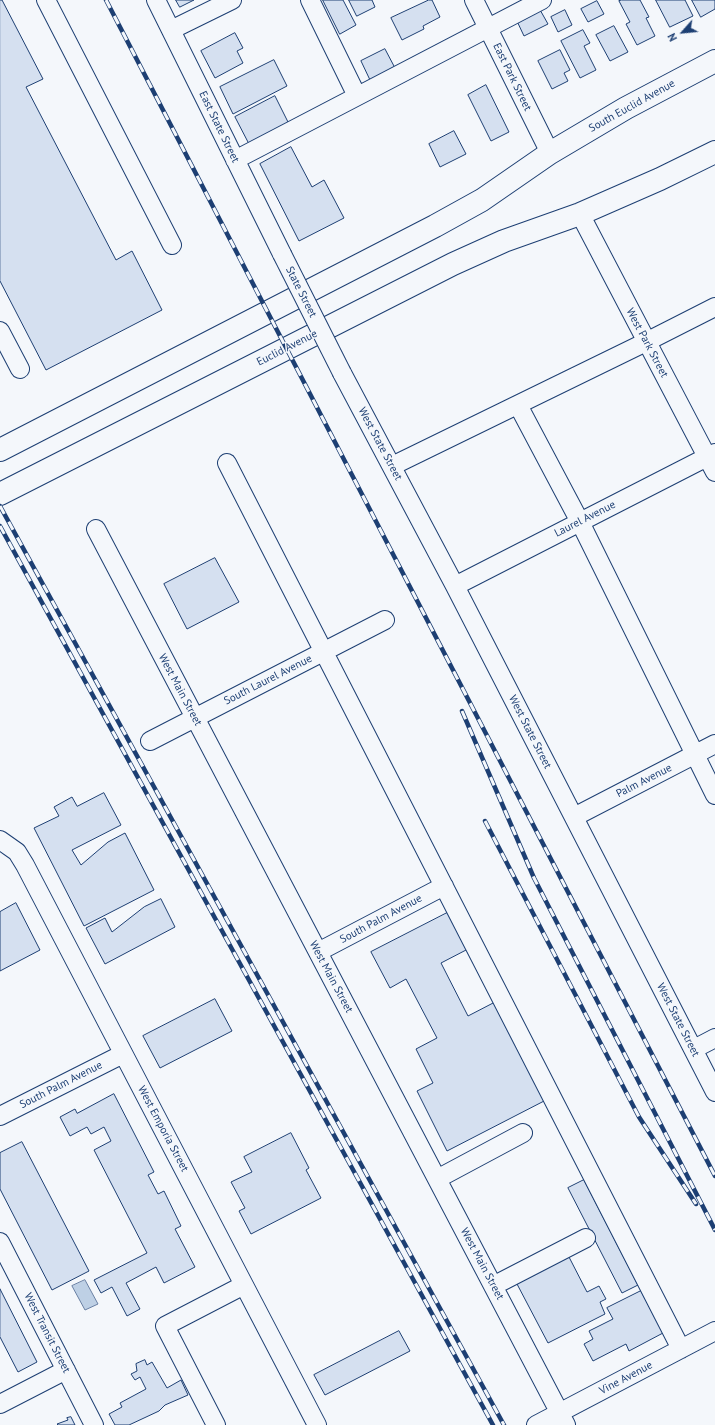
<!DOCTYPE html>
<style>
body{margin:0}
#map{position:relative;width:715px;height:1425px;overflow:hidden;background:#f4f7fb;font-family:"PT Sans",sans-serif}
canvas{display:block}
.north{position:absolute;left:663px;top:12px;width:40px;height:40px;-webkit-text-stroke:3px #f4f7fb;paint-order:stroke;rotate:243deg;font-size:11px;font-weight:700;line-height:16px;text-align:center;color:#1d3f73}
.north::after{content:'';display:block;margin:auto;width:14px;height:18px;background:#1d3f73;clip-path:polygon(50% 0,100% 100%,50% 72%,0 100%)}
</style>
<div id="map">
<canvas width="715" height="1425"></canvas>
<div class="north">N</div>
</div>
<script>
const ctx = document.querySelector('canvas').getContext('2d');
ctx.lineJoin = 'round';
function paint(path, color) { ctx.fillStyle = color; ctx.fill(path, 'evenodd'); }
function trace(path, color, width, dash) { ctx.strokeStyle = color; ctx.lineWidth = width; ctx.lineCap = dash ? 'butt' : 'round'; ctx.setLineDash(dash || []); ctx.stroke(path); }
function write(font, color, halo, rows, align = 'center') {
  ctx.font = font + ' "PT Sans",sans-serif'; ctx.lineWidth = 3; ctx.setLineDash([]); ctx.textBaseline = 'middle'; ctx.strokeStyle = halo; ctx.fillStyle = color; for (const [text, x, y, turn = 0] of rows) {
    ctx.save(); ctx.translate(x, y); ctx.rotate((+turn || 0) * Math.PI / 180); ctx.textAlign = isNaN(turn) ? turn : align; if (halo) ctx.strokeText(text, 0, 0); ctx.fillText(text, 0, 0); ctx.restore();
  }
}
const water = new Path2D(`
 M 85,1280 L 98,1304 L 85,1310 L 72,1286 Z`);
const building = new Path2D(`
 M 0,0 L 2,0 L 43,79 L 26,87 L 116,260 L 132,251 L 162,310 L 46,370 L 0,281 Z
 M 176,0 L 194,0 L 180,7 Z
 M 323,0 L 343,0 L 356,25 L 340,34 Z
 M 349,0 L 372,0 L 375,7 L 357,16 Z
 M 429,0 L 432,0 L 440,17 L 423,26 L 424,29 L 402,40 L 391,18 Z
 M 622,0 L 640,0 L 649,17 L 646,18 L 655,36 L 637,45 L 626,24 L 630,22 L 619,1 Z
 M 656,0 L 685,0 L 693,16 L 670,27 Z
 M 692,0 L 715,0 L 715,9 L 701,17 Z
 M 597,1 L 604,14 L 588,22 L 581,9 Z
 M 539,8 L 548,24 L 524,36 L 516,19 Z
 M 565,10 L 572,25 L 558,32 L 551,17 Z
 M 614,26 L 628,52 L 610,61 L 596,35 Z
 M 583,30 L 590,43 L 584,46 L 596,70 L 580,78 L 561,41 Z
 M 235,33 L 243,48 L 237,51 L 243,63 L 215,78 L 201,51 Z
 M 385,49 L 395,68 L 370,80 L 361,61 Z
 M 560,50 L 570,70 L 564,73 L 568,81 L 552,89 L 538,61 Z
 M 274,60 L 287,86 L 233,114 L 220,87 Z
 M 486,85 L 509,132 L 491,141 L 468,95 Z
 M 275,96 L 289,124 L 249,144 L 235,117 Z
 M 454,131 L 466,154 L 440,167 L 429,144 Z
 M 291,147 L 312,187 L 324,180 L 344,218 L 299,241 L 260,164 Z
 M 215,558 L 239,602 L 187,629 L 164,584 Z
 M 104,793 L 121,825 L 72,850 L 81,865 L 108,842 L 125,833 L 154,890 L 84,926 L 34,828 L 59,816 L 54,807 L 72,797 L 77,806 Z
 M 161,899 L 175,927 L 105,964 L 86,928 L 105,918 L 112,932 L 144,907 Z
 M 16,903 L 40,950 L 0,971 L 0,912 Z
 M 449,912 L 468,949 L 441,963 L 468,1016 L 495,1002 L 546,1100 L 447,1151 L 417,1091 L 433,1083 L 416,1049 L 437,1038 L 406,979 L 390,988 L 371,952 Z
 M 215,999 L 232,1031 L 160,1068 L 143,1036 Z
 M 114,1094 L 154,1172 L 148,1175 L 158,1194 L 164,1191 L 181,1226 L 175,1229 L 195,1267 L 164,1283 L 156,1267 L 126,1283 L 140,1309 L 127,1316 L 112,1287 L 101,1293 L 94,1280 L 147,1253 L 94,1150 L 111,1141 L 104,1127 L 91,1134 L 87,1127 L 70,1136 L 60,1117 L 75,1109 L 77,1113 Z
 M 291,1133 L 309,1168 L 306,1170 L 321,1198 L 251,1234 L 239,1211 L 245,1208 L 231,1182 L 252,1172 L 244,1157 Z
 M 22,1142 L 89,1271 L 52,1290 L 0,1189 L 0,1153 Z
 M 584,1180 L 638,1285 L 622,1293 L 568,1188 Z
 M 569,1257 L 587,1292 L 599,1286 L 606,1299 L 600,1302 L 605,1314 L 548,1343 L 517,1284 Z
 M 0,1289 L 37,1362 L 18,1372 L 0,1337 Z
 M 641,1291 L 663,1333 L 629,1351 L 626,1344 L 593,1361 L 584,1344 L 593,1339 L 589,1331 L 613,1319 L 607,1308 Z
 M 399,1331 L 410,1351 L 325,1395 L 314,1375 Z
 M 145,1360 L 147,1365 L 152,1362 L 167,1388 L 181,1380 L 188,1395 L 165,1405 L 159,1411 L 129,1425 L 115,1425 L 109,1414 L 122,1407 L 120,1403 L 146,1389 L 140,1377 L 135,1380 L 131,1374 L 137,1371 L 136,1364 Z
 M 71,1417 L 75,1425 L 58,1425 L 57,1424 L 68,1420 L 67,1418 Z`);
const minor = new Path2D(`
 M 46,0 L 172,245
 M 156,0 L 282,254
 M 310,0 L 357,96
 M 474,0 L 550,153
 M 171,30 L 232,0
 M 235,160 L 542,0
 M 580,214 L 715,472
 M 0,331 L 20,369
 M 342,373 L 455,586 L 715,1092
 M 518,405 L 580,522 L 715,795
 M 227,463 L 681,1349
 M 392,466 L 646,342 L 715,307
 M 96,529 L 566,1425
 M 455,586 L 715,453
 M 150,741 L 385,620
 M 574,817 L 715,744
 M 0,840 L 17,852 L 25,865 L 317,1425
 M 318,952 L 444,886
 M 694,1049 L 715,1038
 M 0,1116 L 123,1054
 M 437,1179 L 523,1133
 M 0,1242 L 94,1425
 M 493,1286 L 586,1238
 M 0,1404 L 66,1370
 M 216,1425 L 165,1326 L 244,1285
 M 536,1425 L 715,1331`);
const major = new Path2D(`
 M 0,450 L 435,226 L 482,200 L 550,153 L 626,108 L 715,61
 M 0,494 L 453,264 L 504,241 L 580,214 L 660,179 L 715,152`);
const rail = new Path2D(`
 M 106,0 L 715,1176
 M 0,506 L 504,1425
 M 0,526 L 493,1425
 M 462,711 L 534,878 L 715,1230
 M 485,821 L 639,1117 L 696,1204`);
const minorBridge = new Path2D(`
 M 282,254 L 342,373`);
const streetNames = [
 ["East Park Street",512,77,64],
 ["South Euclid Avenue",632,106,-29],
 ["East State Street",219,127,64],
 ["State Street",301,292,63],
 ["West Park Street",647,343,62],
 ["Euclid Avenue",287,348,-27],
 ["West State Street",380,444,62],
 ["Laurel Avenue",585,519,-27],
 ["South Laurel Avenue",268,680,-27],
 ["West Main Street",180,690,62],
 ["West State Street",530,732,63],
 ["Palm Avenue",644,781,-27],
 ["South Palm Avenue",381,919,-28],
 ["West Main Street",331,977,62],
 ["West State Street",678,1020,63],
 ["South Palm Avenue",61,1085,-27],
 ["West Emporia Street",163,1129,62],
 ["West Main Street",482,1264,62],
 ["West Transit Street",47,1333,63],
 ["Vine Avenue",626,1378,-28]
];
paint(water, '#bed0e5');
trace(water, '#687fa3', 1);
paint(building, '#d5e0f0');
trace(building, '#1d3f73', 1);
trace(minor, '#1d3f73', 20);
trace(major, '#1d3f73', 24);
trace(minor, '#f4f7fb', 18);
trace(major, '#f4f7fb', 22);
trace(rail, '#1d3f73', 4.5);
trace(rail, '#f4f7fb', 3, [9]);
trace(minorBridge, '#1d3f73', 20, []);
trace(minorBridge, '#f4f7fb', 18);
write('11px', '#1d3f73', '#f4f7fb', streetNames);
</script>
